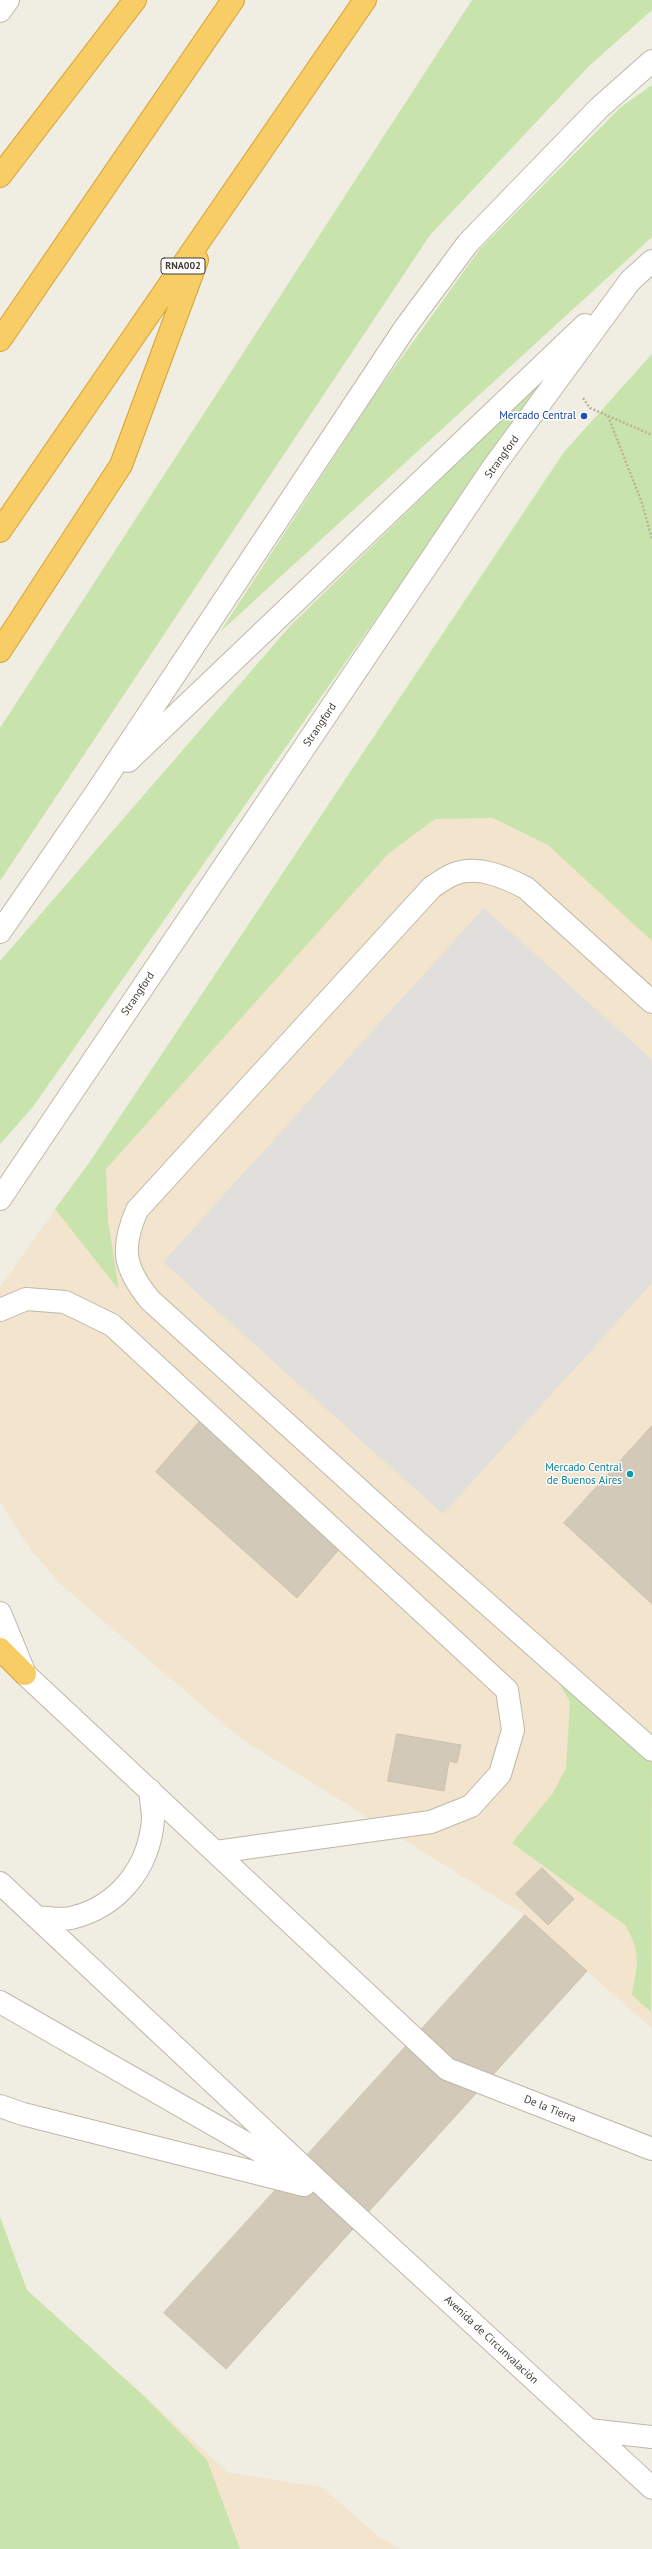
<!DOCTYPE html>
<meta charset="utf-8">
<style>
body{margin:0}
canvas{display:block;background:#f0ede2}
</style>
<canvas width="652" height="2549"></canvas>
<script>
const ctx = document.querySelector('canvas').getContext('2d');
ctx.lineJoin = 'round';
function paint(path, color) { ctx.fillStyle = color; ctx.fill(path, 'evenodd'); }
function trace(path, color, width, dash) { ctx.strokeStyle = color; ctx.lineWidth = width; ctx.lineCap = dash ? 'butt' : 'round'; ctx.setLineDash(dash || []); ctx.stroke(path); }
function write(font, color, halo, rows, align = 'center') {
  ctx.font = font + ' "PT Sans",sans-serif'; ctx.lineWidth = 3; ctx.setLineDash([]); ctx.textBaseline = 'middle'; ctx.strokeStyle = halo; ctx.fillStyle = color; for (const [text, x, y, turn = 0] of rows) {
    ctx.save(); ctx.translate(x, y); ctx.rotate((+turn || 0) * Math.PI / 180); ctx.textAlign = isNaN(turn) ? turn : align; if (halo) ctx.strokeText(text, 0, 0); ctx.fillText(text, 0, 0); ctx.restore();
  }
}
const commercial = new Path2D(`
 M 652,390 L 652,2029 L 525,1915 L 240,1738 L 59,1583 L 26,1543 L 0,1501 L 0,1287 L 80,1175 L 161,1071 Z
 M 0,2217 L 27,2290 L 229,2473 L 322,2487 L 380,2538 L 400,2549 L 0,2549 Z`);
const green = new Path2D(`
 M 472,0 L 652,0 L 652,10 L 588,67 L 430,235 L 0,881 L 0,728 Z
 M 652,85 L 652,237 L 220,632 L 374,396 L 480,249 L 621,107 Z
 M 652,354 L 652,941 L 548,845 L 493,818 L 435,819 L 388,854 L 106,1169 L 108,1221 L 119,1290 L 55,1209 L 89,1163 L 564,452 Z
 M 546,377 L 32,1108 L 0,1144 L 0,961 L 291,625 Z
 M 422,1547 L 652,1750 L 651,2012 L 632,1995 C 637,1964 642,1953 625,1925 L 512,1843 L 553,1793 L 566,1768 L 570,1702 L 559,1683 Z
 M 0,2217 L 27,2290 L 144,2396 L 207,2460 L 240,2549 L 0,2549 Z`);
const parking = new Path2D(`
 M 484,908 L 652,1060 L 652,1283 L 443,1514 L 163,1262 Z`);
const building = new Path2D(`
 M 201,1420 L 341,1547 L 297,1598 L 156,1472 Z
 M 652,1426 L 652,1604 L 564,1523 Z
 M 397,1734 L 461,1745 L 457,1763 L 449,1761 L 444,1791 L 388,1781 Z
 M 542,1868 L 574,1899 L 548,1925 L 516,1894 Z
 M 525,1915 L 587,1971 L 226,2369 L 164,2313 Z`);
const path = new Path2D(`
 M 583,398 L 590,408 L 652,435
 M 608,416 L 642,503 L 652,539`);
const minor = new Path2D(`
 M 0,11 L 8,0
 M 128,761 L 585,325
 M 0,932 L 96,793 L 405,328 L 468,243 L 599,108 L 652,61
 M 652,1002 L 526,888 C 505,877 478,865 454,874 C 446,877 439,883 432,887 L 137,1210 C 120,1249 124,1268 150,1300 L 397,1524 L 652,1750
 M 0,1199 L 494,466 L 630,281 L 652,261
 M 0,1310 L 26,1299 L 65,1302 L 112,1325 L 507,1690 L 513,1730 L 500,1774 L 471,1806 L 431,1822 L 216,1852
 M 0,1613 L 25,1674 L 447,2069 L 652,2149
 M 0,1883 L 330,2192 L 652,2488
 M 37,1917 C 47,1918 61,1920 71,1918 C 118,1907 149,1868 153,1820 C 153,1810 151,1800 150,1790
 M 0,2002 L 298,2173
 M 0,2106 L 23,2114 L 304,2185
 M 589,2430 L 652,2437`);
const highway = new Path2D(`
 M 0,176 L 135,0
 M 0,340 L 233,0
 M 0,531 L 365,0
 M 0,651 L 121,465 L 197,260
 M 0,1649 L 25,1674`);
const markers = [
 [584,416,4,"#1a4fb4"],
 [630,1474,4,"#0f9aa8"]
];
const shields = [
 [183,266,44]
];
const shieldNames = [
 ["RNA002",183,266]
];
const transitNames = [
 ["Mercado Central",576,416]
];
const streetNames = [
 ["Strangford",502,457,-54],
 ["Strangford",320,725,-56],
 ["Strangford",138,994,-56],
 ["De la Tierra",550,2109,22],
 ["Avenida de Circunvalación",491,2340,43]
];
const cultureNames = [
 ["Mercado Central",622,1468],
 ["de Buenos Aires",622,1481]
];
paint(commercial, '#f3e4cd');
paint(green, '#c8e4ac');
paint(parking, '#e1dfdb');
paint(building, '#d2c9b8');
trace(building, '#ccc1ac', 1);
trace(minor, '#beb8a8', 24);
trace(highway, '#d7a236', 24);
trace(path, '#bdb197', 2.5, [2, 2]);
trace(minor, '#fff', 22);
trace(highway, '#f9cd65', 22);
for (const [x, y, r, color] of markers) { const dot = new Path2D(); dot.arc(x, y, r, 0, 2 * Math.PI); ctx.fillStyle = color; ctx.fill(dot); trace(dot, '#fff', 1.5); }
for (const [x, y, w] of shields) { const box = new Path2D(); box.roundRect(x - w / 2, y - 8, w, 16, 3); ctx.fillStyle = '#fff'; ctx.fill(box); trace(box, '#423d33', 1); }
write('bold 10px', '#423d33', null, shieldNames);
write('11px', '#164399', '#fff', transitNames, 'right');
write('11px', '#423d33', '#fff', streetNames);
write('11px', '#0d838f', '#fff', cultureNames, 'right');
</script>
